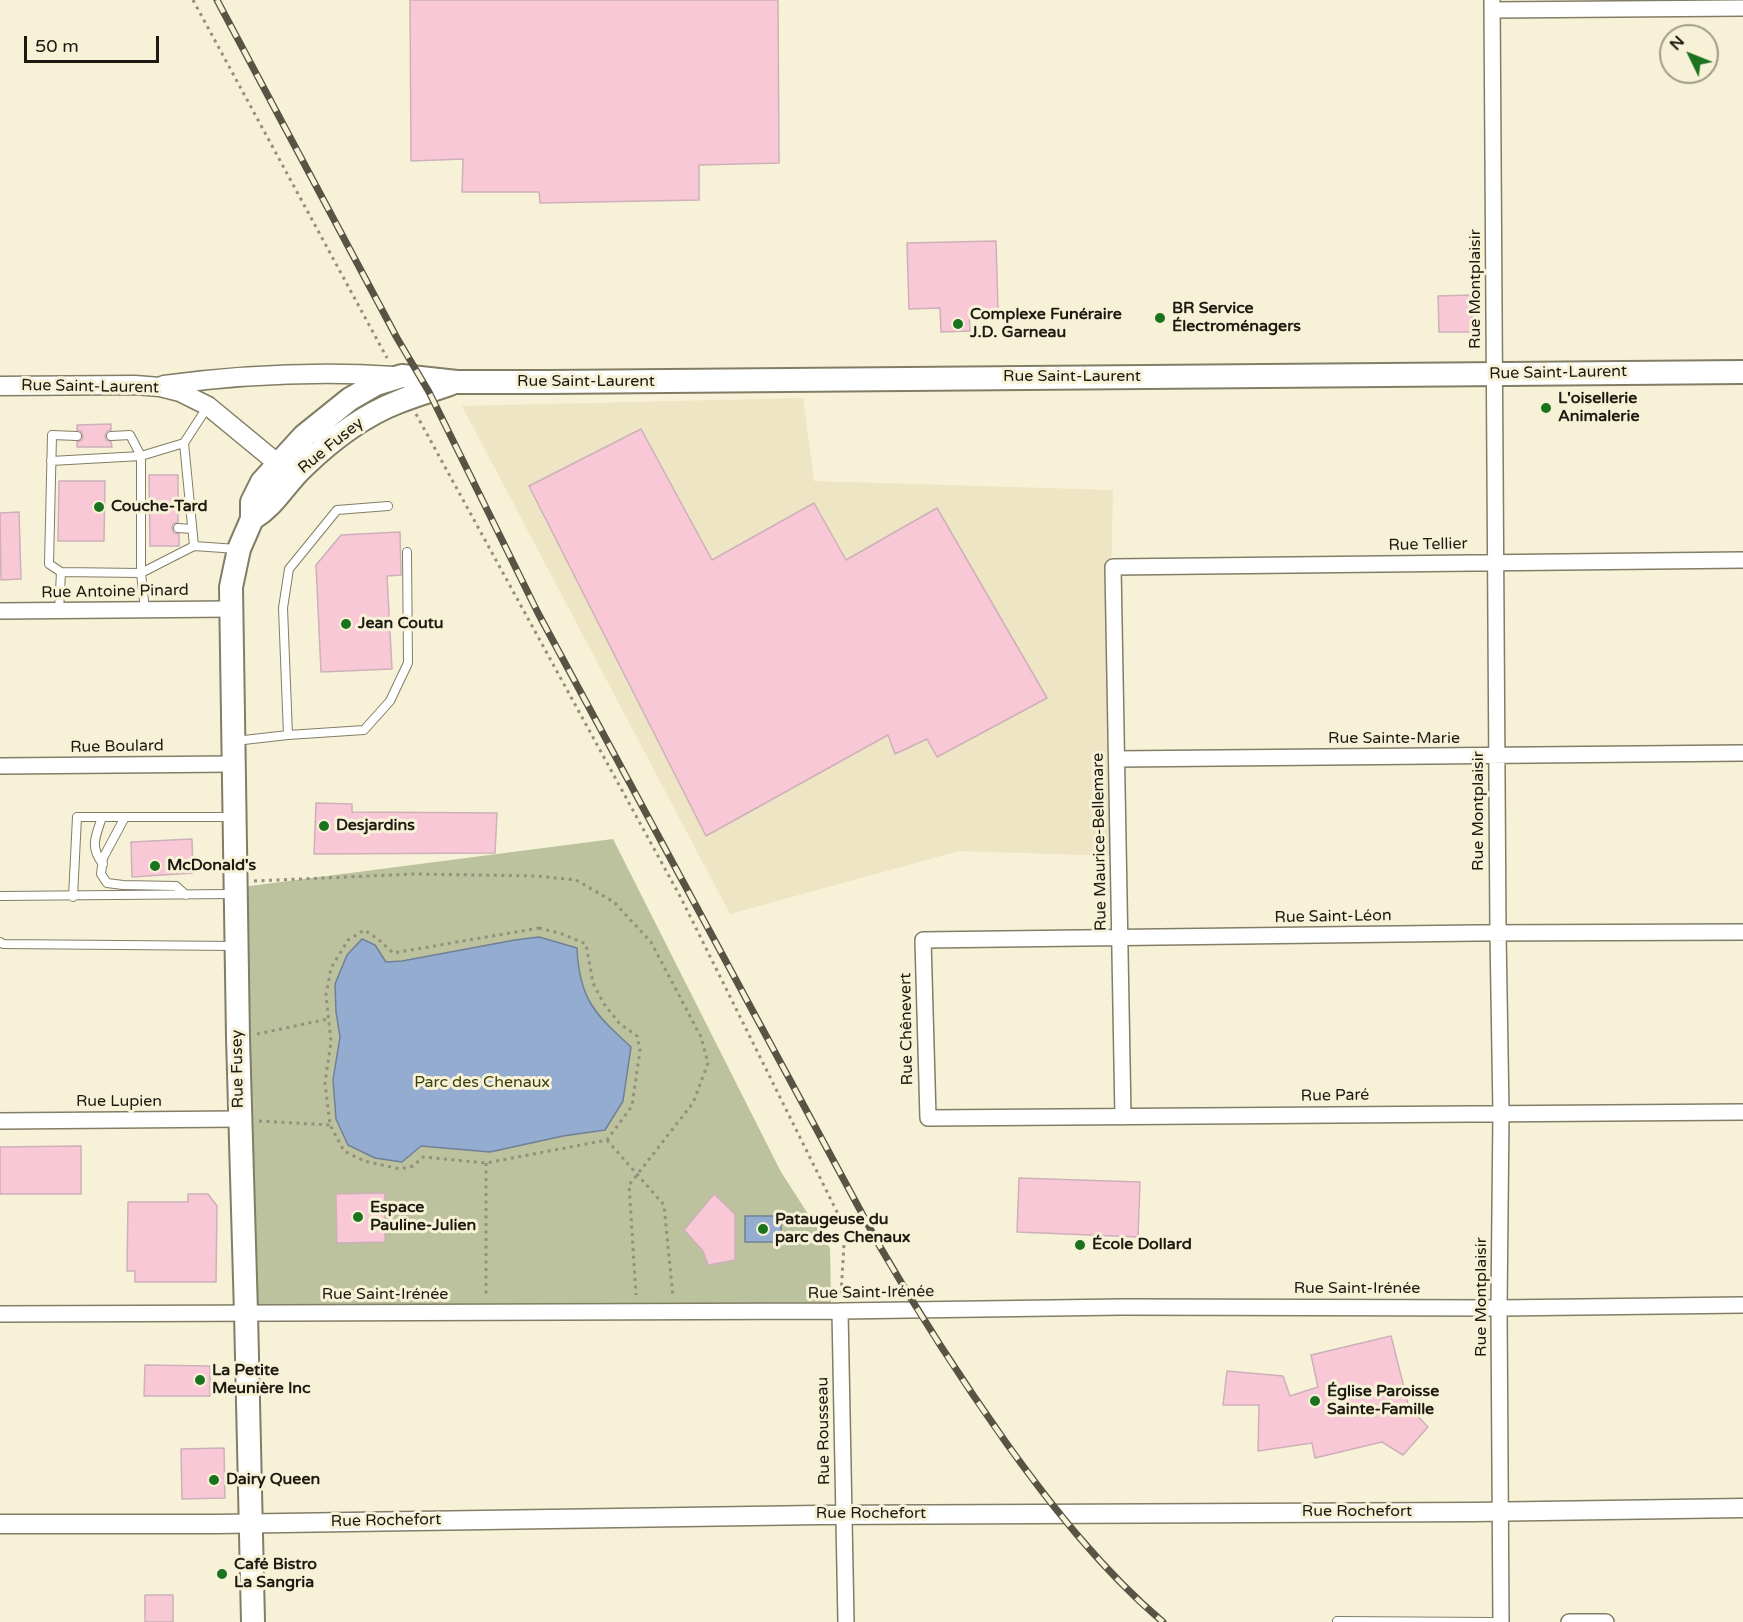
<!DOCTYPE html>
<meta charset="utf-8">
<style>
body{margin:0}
#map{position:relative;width:1743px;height:1622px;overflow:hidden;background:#f7f2d7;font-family:"Varela Round",sans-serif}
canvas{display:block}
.north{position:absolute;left:1659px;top:24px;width:60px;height:60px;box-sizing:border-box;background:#f7f2d7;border:2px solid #a09c88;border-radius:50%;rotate:313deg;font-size:16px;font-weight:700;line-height:24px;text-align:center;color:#1d1b11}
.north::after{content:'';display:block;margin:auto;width:21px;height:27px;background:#1c731f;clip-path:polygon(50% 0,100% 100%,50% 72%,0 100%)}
.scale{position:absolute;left:24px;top:36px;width:135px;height:27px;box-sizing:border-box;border:3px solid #1d1b11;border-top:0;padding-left:8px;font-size:18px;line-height:21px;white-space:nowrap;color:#1d1b11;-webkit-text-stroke:4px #f7f2d7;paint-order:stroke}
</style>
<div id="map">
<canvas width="1743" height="1622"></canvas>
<div class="north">N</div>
<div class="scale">50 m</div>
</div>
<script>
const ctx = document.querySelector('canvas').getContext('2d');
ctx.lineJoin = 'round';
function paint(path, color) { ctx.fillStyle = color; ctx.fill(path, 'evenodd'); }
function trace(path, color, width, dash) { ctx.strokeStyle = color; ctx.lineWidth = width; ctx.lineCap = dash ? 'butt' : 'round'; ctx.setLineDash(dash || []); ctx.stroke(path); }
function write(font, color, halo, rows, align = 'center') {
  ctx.font = font + ' "Varela Round",sans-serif'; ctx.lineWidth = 6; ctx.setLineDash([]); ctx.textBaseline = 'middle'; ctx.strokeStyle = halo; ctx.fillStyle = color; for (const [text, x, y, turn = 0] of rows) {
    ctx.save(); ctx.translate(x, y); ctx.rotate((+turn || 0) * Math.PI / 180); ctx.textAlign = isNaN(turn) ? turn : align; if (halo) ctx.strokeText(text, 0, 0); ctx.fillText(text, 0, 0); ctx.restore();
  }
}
const built = new Path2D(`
 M 803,398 L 814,481 L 1113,490 L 1107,760 L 1114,856 L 959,851 L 730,914 L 462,406 Z`);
const green = new Path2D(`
 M 613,839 L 781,1172 L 830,1248 L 831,1305 L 258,1310 L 242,887 Z`);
const water = new Path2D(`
 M 539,937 L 577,948 C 579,999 595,1014 631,1047 L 623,1101 L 605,1130 L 563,1136 L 490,1152 L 421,1146 L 402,1162 L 375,1158 L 348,1145 L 336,1119 L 333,1080 L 340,1037 L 336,1012 L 335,984 L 347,955 L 362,939 L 375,945 L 386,962 L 402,961 L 515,940 Z
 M 745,1216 L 781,1216 L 781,1242 L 745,1242 Z`);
const building = new Path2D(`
 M 410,0 L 778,0 L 779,163 L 699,165 L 699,200 L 540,203 L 539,192 L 462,192 L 463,159 L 411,161 Z
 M 996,241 L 998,309 L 969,310 L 970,331 L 941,332 L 940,308 L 909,309 L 907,243 Z
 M 1472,295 L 1472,332 L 1439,332 L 1438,296 Z
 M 111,424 L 111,430 L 107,431 L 105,436 L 106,440 L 111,442 L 112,447 L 77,447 L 77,442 L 82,440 L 83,436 L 81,431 L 77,430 L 77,425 Z
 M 641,429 L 712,560 L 814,503 L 846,560 L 937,508 L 1047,698 L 937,757 L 927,739 L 895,754 L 888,735 L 706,836 L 529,486 Z
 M 149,475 L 178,475 L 178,522 L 173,524 L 172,528 L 174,533 L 179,534 L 179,546 L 150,546 Z
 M 59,481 L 105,481 L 104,541 L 58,541 Z
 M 19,512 L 21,579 L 1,580 L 0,513 Z
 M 400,532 L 401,575 L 387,576 L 392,669 L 321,672 L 316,565 L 341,535 Z
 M 316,803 L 352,804 L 352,812 L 497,813 L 495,853 L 314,854 Z
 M 192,839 L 193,873 L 132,877 L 131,842 Z
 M 81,1146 L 81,1194 L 0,1194 L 0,1147 Z
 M 1019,1178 L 1140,1182 L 1138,1237 L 1017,1232 Z
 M 385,1193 L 385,1242 L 337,1243 L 336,1194 Z
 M 188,1194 L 208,1194 L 217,1206 L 216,1282 L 135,1282 L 135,1271 L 127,1271 L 128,1202 L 188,1202 Z
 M 714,1194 L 735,1214 L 735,1260 L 708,1265 L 703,1251 L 684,1230 Z
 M 1391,1336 L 1409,1407 L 1428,1427 L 1403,1455 L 1382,1442 L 1315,1458 L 1312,1443 L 1258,1451 L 1259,1405 L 1223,1405 L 1227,1371 L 1283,1376 L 1290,1396 L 1318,1387 L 1311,1355 Z
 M 145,1365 L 210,1366 L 210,1396 L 144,1396 Z
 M 224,1448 L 225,1498 L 182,1499 L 181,1449 Z
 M 145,1595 L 173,1595 L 173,1622 L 145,1622 Z`);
const path = new Path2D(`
 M 193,0 L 387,358
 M 416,414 L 681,898 L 845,1228 L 841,1294
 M 254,881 L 414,874 L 537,876 L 576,880 L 614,902 L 651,942 L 701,1037 L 708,1063 L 693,1103 L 629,1185 L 636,1295
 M 539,928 L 562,934 L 586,944 L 593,983 L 604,1004 L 620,1024 L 637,1036 L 640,1050 L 632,1106 L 607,1140 L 486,1163 L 423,1157 L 413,1166 L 400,1169 L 364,1161 L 344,1151 L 330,1125 L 325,1083 L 331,1042 L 326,995 L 331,968 L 348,940 L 364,930 L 378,939 L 393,953 Z
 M 257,1034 L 328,1019
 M 259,1121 L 330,1125
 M 607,1140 L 664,1205 L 673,1297
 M 486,1163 L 486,1296`);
const service = new Path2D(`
 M 208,406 L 184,443 L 141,456 L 141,573 L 194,546 L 237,549
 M 184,443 L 194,546
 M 51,461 L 141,456 L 130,435 L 111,436
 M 178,528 L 192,529
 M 61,572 L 49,564 L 52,435 L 77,436
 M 59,611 L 61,572 L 141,573 L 145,610
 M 288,735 L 364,730 L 390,701 L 408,663 L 407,552
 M 235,741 L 288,735 L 283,608 L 289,569 L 337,510 L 388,506
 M 102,817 C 96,836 89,847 103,864
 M 125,817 L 103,858 L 101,874 L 107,883 L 123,885 L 176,886 L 186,895
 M 0,896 L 232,894
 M 73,897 L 77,817 L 232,817
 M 0,942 L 3,944 L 235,946
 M 1337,1621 L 1492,1622`);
const minor = new Path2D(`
 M 1492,0 L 1498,933 L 1501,1113 L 1499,1308 L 1501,1622
 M 1493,10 L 1743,8
 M 0,611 L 231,609
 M 1117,759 L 1743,753
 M 0,766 L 234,764
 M 1743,932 L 1477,933 L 923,940 L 928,1118 L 1743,1112
 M 1123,1117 L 1113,567 L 1743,560
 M 0,1121 L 239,1119
 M 840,1311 L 846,1622
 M 0,1314 L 840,1311 L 1122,1307 L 1499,1308 L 1743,1305
 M 1569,1622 L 1606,1622`);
const tertiary = new Path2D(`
 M 164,385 C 240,375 318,371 394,376
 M 0,386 L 135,385 L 160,387 L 180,392 L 208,406 L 288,472
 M 0,1524 L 216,1524 L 818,1515 L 1474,1512 L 1743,1508`);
const primary = new Path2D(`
 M 252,519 C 276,504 284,485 303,467 C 331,440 362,416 398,402 C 415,395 433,390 450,384
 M 253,1622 L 246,1313 L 238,1038 L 231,587 L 239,549 L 252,519 L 252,502 L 262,482 L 304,436 L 350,399 L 376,384 L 402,376 L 457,382 L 548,382 L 1743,372`);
const rail = new Path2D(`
 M 217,0 L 397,338 L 429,392 L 538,613 L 879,1245 C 919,1314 961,1379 1007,1444 C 1053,1508 1103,1571 1163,1622`);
const markers = [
 [1160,318,6,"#1c731f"],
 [958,324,6,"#1c731f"],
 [1546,408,6,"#1c731f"],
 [99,507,6,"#1c731f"],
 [346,624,6,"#1c731f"],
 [324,826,6,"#1c731f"],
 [155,866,6,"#1c731f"],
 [358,1217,6,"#1c731f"],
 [763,1229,6,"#1c731f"],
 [1080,1245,6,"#1c731f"],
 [200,1380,6,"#1c731f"],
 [1315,1401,6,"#1c731f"],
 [214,1480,6,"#1c731f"],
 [222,1574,6,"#1c731f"]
];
const streetNames = [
 ["Rue Montplaisir",1476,289,-90],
 ["Rue Saint-Laurent",1558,373,-1],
 ["Rue Saint-Laurent",1072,377],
 ["Rue Saint-Laurent",586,382],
 ["Rue Saint-Laurent",90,387,1],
 ["Rue Fusey",331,446,-39],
 ["Rue Tellier",1428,545,-1],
 ["Rue Antoine Pinard",115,592,-1],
 ["Rue Sainte-Marie",1394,739],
 ["Rue Boulard",117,747,-1],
 ["Rue Montplaisir",1479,811,-90],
 ["Rue Maurice-Bellemare",1100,842,-91],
 ["Rue Saint-Léon",1333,917,-1],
 ["Rue Chênevert",907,1029,-91],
 ["Rue Fusey",238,1069,-91],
 ["Rue Paré",1335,1096,-1],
 ["Rue Lupien",119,1102],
 ["Rue Saint-Irénée",1357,1289],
 ["Rue Saint-Irénée",871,1293,-1],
 ["Rue Saint-Irénée",385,1295],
 ["Rue Montplaisir",1482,1297,-90],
 ["Rue Rousseau",824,1431,-91],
 ["Rue Rochefort",1357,1512],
 ["Rue Rochefort",871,1514],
 ["Rue Rochefort",386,1521,-1]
];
const poiNames = [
 ["BR Service",1172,309],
 ["Électroménagers",1172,327],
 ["Complexe Funéraire",970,315],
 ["J.D. Garneau",970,333],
 ["L'oisellerie",1558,399],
 ["Animalerie",1558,417],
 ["Couche-Tard",111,507],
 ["Jean Coutu",358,624],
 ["Desjardins",336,826],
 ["McDonald's",167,866],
 ["Espace",370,1208],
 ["Pauline-Julien",370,1226],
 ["Pataugeuse du",775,1220],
 ["parc des Chenaux",775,1238],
 ["École Dollard",1092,1245],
 ["La Petite",212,1371],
 ["Meunière Inc",212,1389],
 ["Église Paroisse",1327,1392],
 ["Sainte-Famille",1327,1410],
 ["Dairy Queen",226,1480],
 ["Café Bistro",234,1565],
 ["La Sangria",234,1583]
];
const parkNames = [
 ["Parc des Chenaux",482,1083]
];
paint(built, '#ede5c3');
paint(green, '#bbc29d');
paint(water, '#94acd0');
trace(water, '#708097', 1.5);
paint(building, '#f9c8d7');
trace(building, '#cdb0b9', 1.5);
trace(service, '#827d65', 10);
trace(minor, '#827d65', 18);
trace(tertiary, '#827d65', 21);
trace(primary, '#827d65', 26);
trace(path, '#94907d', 3, [3, 4.5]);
trace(service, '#fff', 8);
trace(minor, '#fff', 15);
trace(tertiary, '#fff', 18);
trace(primary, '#fff', 22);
trace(rail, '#575445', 7);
trace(rail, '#f7f2d7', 4.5, [14]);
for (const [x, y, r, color] of markers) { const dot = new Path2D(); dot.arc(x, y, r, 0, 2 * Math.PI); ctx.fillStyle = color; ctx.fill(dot); trace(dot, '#f7f2d7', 2); }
write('16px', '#1d1b11', '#f7f2d7', streetNames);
write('bold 16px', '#1d1b11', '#f7f2d7', poiNames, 'left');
write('16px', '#3a400d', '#f7f2d7', parkNames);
</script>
